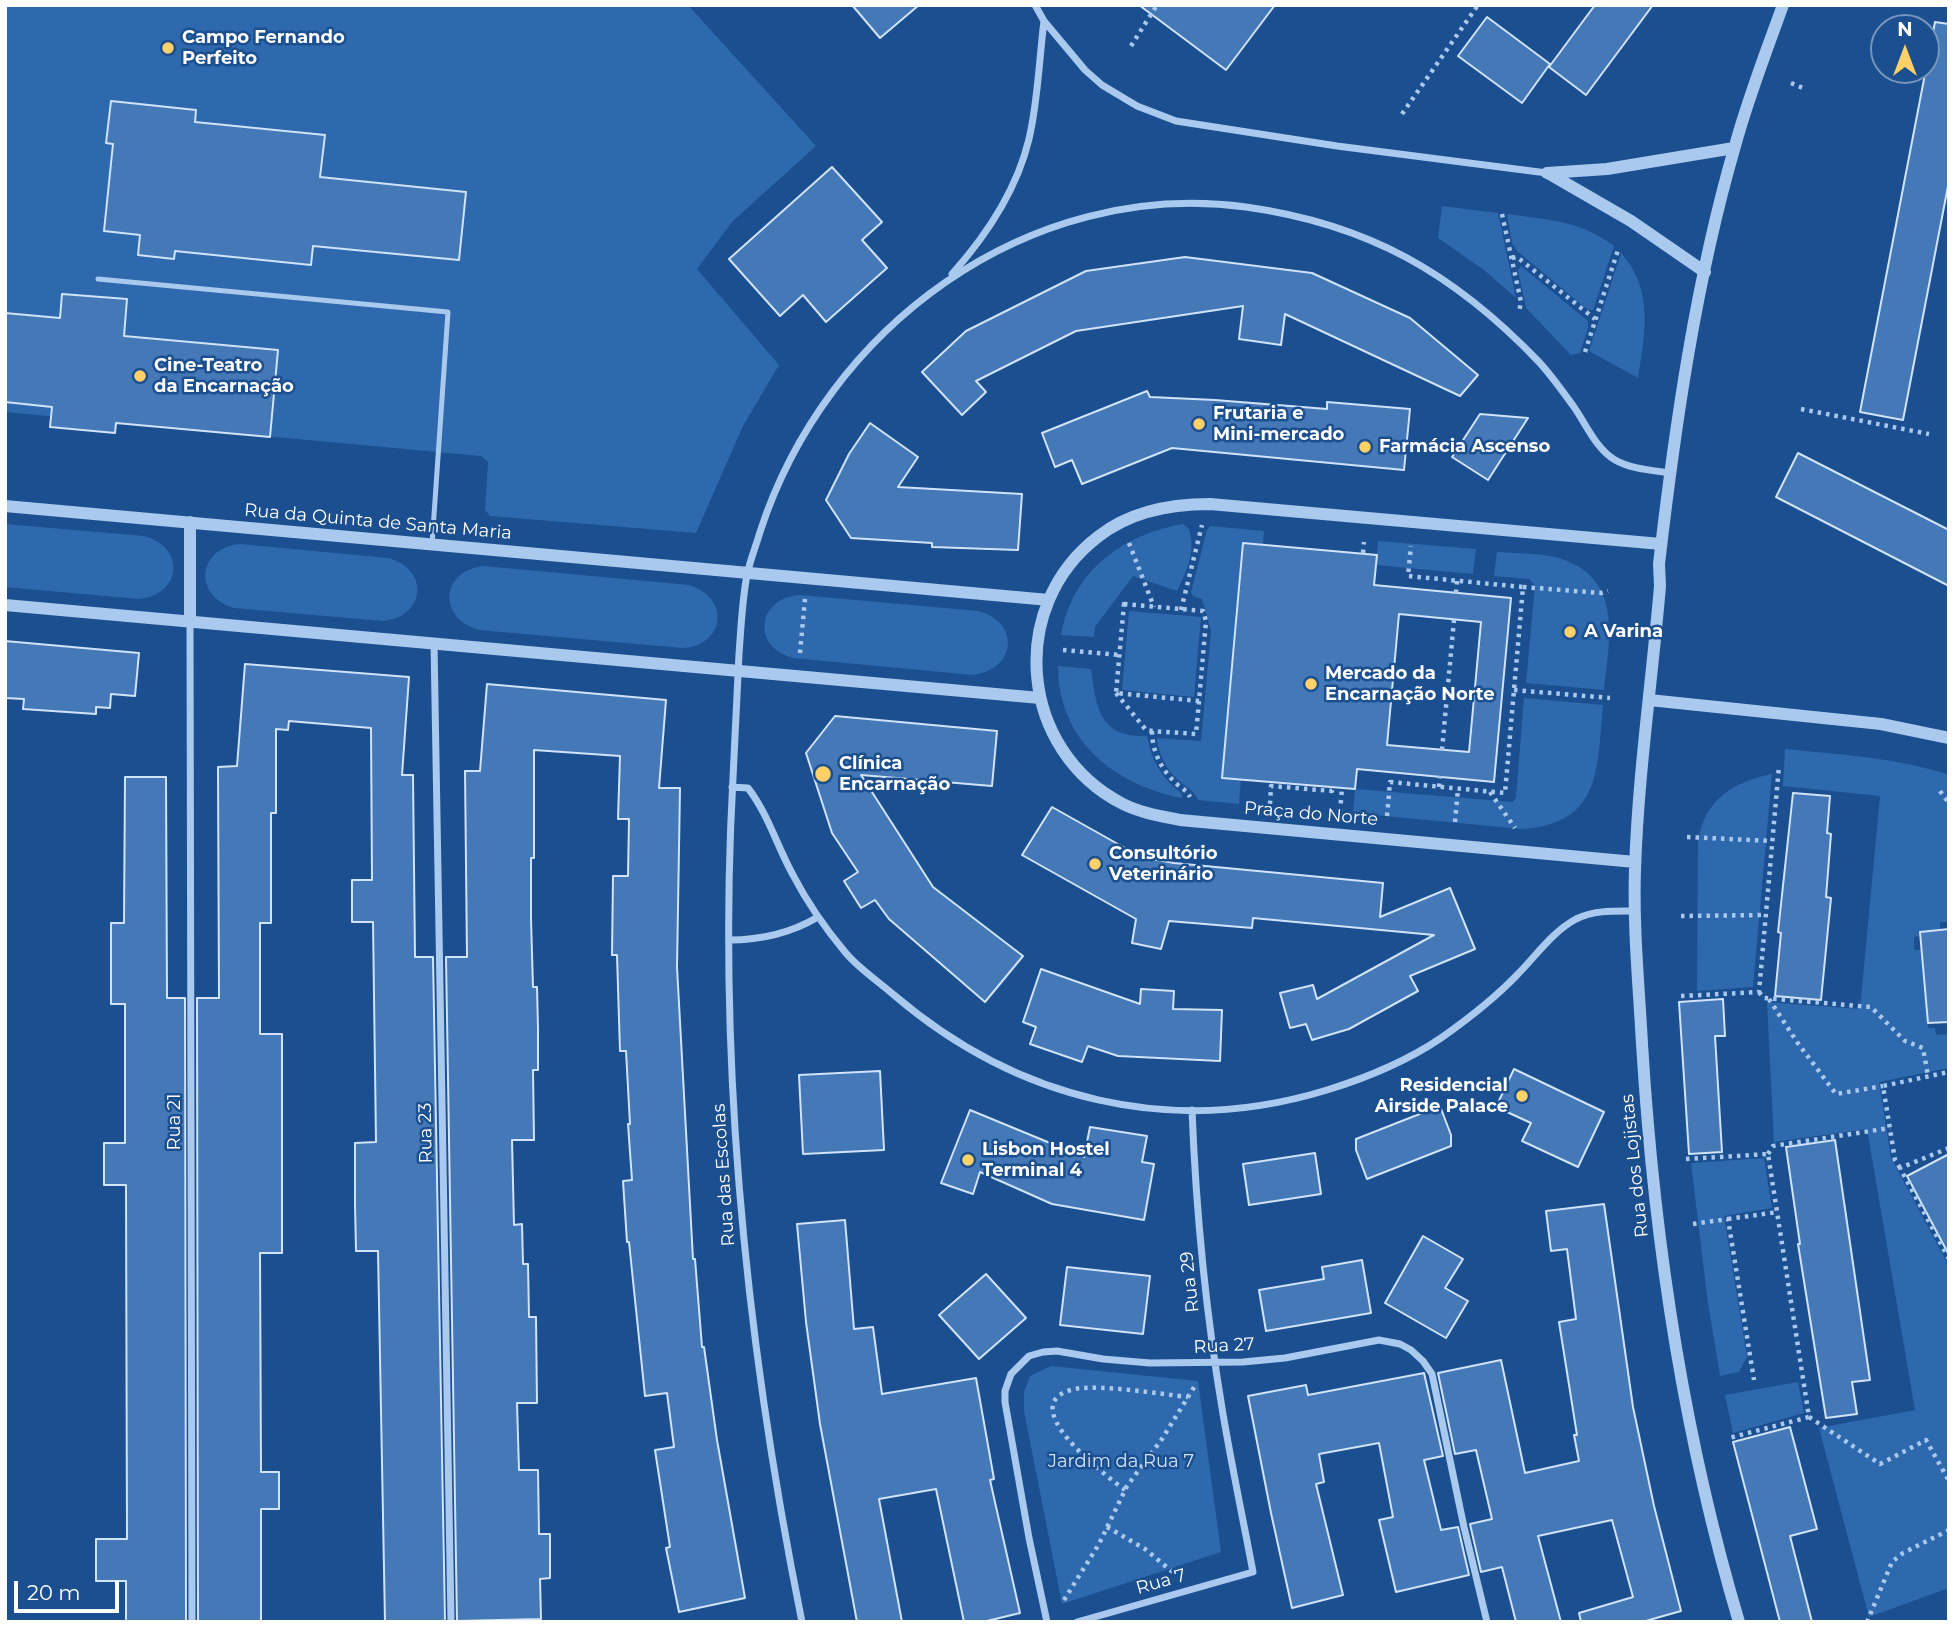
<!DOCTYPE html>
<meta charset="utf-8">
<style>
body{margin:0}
#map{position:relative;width:1954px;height:1627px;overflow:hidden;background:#1b4f8f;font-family:Montserrat,sans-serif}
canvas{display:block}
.frame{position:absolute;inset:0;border:7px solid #fff;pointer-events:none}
.north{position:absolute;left:1870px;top:14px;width:70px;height:70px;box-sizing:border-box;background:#1b4f8f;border:2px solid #7695bc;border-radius:50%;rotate:0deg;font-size:19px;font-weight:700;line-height:28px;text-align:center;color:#fff}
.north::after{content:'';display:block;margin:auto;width:24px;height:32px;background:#ffd166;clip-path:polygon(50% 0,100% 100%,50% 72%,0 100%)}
.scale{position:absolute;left:14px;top:1581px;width:105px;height:32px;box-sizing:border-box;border:4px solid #fff;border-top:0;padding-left:9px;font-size:21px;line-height:24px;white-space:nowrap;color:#fff;-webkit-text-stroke:5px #1b4f8f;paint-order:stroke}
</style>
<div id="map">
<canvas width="1954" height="1627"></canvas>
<div class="frame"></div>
<div class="north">N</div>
<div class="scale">20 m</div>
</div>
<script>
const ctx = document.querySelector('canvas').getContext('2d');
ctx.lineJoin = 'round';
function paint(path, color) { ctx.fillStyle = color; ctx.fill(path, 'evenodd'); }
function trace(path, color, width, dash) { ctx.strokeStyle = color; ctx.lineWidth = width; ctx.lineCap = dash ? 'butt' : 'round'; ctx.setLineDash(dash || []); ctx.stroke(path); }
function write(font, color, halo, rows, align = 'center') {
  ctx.font = font + ' Montserrat,sans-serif'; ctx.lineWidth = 5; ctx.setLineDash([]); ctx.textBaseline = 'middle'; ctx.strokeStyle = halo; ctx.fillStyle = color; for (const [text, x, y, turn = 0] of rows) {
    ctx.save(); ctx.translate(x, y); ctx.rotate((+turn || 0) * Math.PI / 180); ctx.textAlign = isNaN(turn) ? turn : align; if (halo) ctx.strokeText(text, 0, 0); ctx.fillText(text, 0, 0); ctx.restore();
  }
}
const green = new Path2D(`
 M 5,5 L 688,5 L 816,146 L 732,222 L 697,269 L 779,365 L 743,426 L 696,533 L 490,516 L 485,510 L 488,462 L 481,456 L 5,412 Z
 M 1442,206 L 1498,213 L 1516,298 L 1484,270 L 1438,238 Z
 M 1507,214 C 1548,220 1580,220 1614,246 L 1593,310 L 1588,310 L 1517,251 L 1512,243 Z
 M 1621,253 C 1654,289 1645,334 1638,378 L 1589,351 Z
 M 1521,266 L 1588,321 L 1588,328 L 1580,353 L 1571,355 L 1526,308 L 1518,270 Z
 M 5,524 L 144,536 C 186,547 182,595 139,599 L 5,587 Z
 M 1183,524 L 1189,529 C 1196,551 1187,571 1177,591 L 1133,576 L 1095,627 L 1094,637 L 1061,635 C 1073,570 1122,535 1183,524 Z
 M 1210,526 L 1264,531 L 1263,544 L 1243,543 L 1222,777 L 1241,779 L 1239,804 L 1198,800 C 1193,789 1185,787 1177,779 C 1166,769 1158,753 1157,738 L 1201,741 L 1211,631 L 1202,599 L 1193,596 L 1191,592 L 1207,530 Z
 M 1378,541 L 1476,549 L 1473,574 L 1376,565 Z
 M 240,544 L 388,558 C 430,569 426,617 383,621 L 234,608 C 193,596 197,548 240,544 Z
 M 1497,552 C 1519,554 1546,552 1567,561 C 1623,583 1609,644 1604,690 L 1526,683 L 1535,585 L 1529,579 L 1494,576 Z
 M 484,566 L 689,585 C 730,597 726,645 683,648 L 479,630 C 437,618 441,570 484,566 Z
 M 799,595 L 979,611 C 1021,623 1016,670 973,675 L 793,658 C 752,647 756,599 799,595 Z
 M 1129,611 L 1201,617 L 1194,697 L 1122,690 Z
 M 1058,666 L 1091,669 C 1094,690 1096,722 1119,732 C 1128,736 1138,736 1147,736 C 1152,762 1162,778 1182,794 L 1182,798 C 1114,785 1058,740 1058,666 Z
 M 1524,698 L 1603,705 C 1597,768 1602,824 1522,829 L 1353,813 L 1355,789 L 1513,802 L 1516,797 Z
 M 1785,749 C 1840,755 1896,757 1949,775 L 1949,922 L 1940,922 L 1940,930 L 1921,932 L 1921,936 L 1914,937 L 1914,950 L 1922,950 L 1928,1028 L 1935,1028 L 1936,1035 L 1949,1034 L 1949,1068 L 1879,1082 L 1891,1158 L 1949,1266 L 1949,1588 L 1869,1617 L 1819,1428 L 1915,1410 L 1867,1129 L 1774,1142 L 1767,1002 L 1860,1009 L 1880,796 L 1783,786 Z
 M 1772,774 L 1753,987 L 1697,991 L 1698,841 C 1705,799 1733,782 1772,774 Z
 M 1764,1158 L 1772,1208 L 1724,1216 L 1747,1357 L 1739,1372 L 1720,1376 L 1708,1304 L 1691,1163 Z
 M 1051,1366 L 1198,1381 L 1221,1552 L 1062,1604 L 1024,1411 L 1024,1392 L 1030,1376 Z
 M 1798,1382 L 1804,1413 L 1733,1433 L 1725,1395 Z`);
const building = new Path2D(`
 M 852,5 L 919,5 L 880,38 Z
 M 1139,5 L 1275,5 L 1226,70 Z
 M 1595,5 L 1653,5 L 1586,95 L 1549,67 Z
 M 1487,17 L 1550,64 L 1522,103 L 1458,56 Z
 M 1935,22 L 1949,24 L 1949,181 L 1903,420 L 1860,412 Z
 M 111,101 L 196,110 L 195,122 L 325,135 L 320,177 L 466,192 L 459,260 L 313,246 L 311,265 L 175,251 L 174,259 L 138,255 L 140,235 L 104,231 L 113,144 L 106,143 Z
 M 832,167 L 882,222 L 862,240 L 887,268 L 826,322 L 803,295 L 780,316 L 729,259 Z
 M 1185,257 L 1312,273 L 1410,318 L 1478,375 L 1460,396 L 1285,314 L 1281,345 L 1239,339 L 1243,306 L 1076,331 L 976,381 L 986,392 L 962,415 L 922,372 L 966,331 L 1086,271 Z
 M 62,294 L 127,299 L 124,336 L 278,350 L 270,437 L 116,423 L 115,433 L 50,427 L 52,407 L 5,402 L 5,313 L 60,318 Z
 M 1147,391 L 1150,397 L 1215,400 L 1327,409 L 1327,402 L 1410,409 L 1404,470 L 1172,448 L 1082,484 L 1072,460 L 1055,467 L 1042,433 Z
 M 1480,414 L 1528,418 L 1488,480 L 1452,457 Z
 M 870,423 L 918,457 L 898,487 L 1022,494 L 1018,550 L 932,547 L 932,543 L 851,538 L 826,500 L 849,454 Z
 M 1798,453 L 1949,530 L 1949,586 L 1776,497 Z
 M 1243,543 L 1377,555 L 1374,585 L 1511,598 L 1494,782 L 1357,769 L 1355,789 L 1222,778 ZM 1399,614 L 1481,622 L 1469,752 L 1387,745 Z
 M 5,641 L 139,653 L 135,696 L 111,694 L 110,708 L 96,707 L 96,714 L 23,709 L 24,699 L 5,698 Z
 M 245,664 L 409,677 L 402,775 L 413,775 L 415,957 L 433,957 L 445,1621 L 385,1622 L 378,1251 L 356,1251 L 355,1204 L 355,1143 L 376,1142 L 373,922 L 352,922 L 352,880 L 372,880 L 371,728 L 289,721 L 288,730 L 276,729 L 276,813 L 271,813 L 271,923 L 260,923 L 260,1034 L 282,1034 L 282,1253 L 260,1253 L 261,1472 L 279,1472 L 279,1509 L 261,1509 L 261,1622 L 198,1622 L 197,998 L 219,998 L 218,767 L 237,766 Z
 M 487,684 L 666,700 L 659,788 L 680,788 L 677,967 L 693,1259 L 695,1259 L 702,1347 L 704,1347 L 717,1440 L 745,1598 L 679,1612 L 666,1548 L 670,1547 L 655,1450 L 674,1447 L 667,1393 L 645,1396 L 629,1242 L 627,1242 L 623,1181 L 632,1180 L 628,1124 L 630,1124 L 626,1051 L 620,1051 L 617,955 L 612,955 L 613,876 L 628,876 L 629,819 L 618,819 L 620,756 L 534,750 L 534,858 L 531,858 L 531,919 L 533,987 L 537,987 L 538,1028 L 538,1070 L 533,1070 L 534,1140 L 512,1140 L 514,1225 L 522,1224 L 523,1264 L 528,1264 L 529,1317 L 536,1317 L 537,1403 L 517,1403 L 519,1470 L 538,1470 L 539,1534 L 550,1534 L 550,1578 L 540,1579 L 541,1619 L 457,1621 L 446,957 L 467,957 L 465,771 L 480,771 Z
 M 835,716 L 997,731 L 992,786 L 861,775 L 933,887 L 1023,956 L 985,1002 L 889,919 L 875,900 L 861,908 L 844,881 L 858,872 L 832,833 L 806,753 Z
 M 125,777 L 166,777 L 167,998 L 185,998 L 186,1622 L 126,1622 L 126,1581 L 96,1581 L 96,1539 L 127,1539 L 126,1185 L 104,1185 L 104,1143 L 125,1143 L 125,1004 L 111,1004 L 111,923 L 124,923 Z
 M 1793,793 L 1830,796 L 1827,833 L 1831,834 L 1826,897 L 1831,898 L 1821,1000 L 1775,996 L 1781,933 L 1778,932 Z
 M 1052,807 L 1141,857 L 1174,863 L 1383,883 L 1380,917 L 1450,888 L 1475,949 L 1410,976 L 1418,991 L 1349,1029 L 1312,1040 L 1306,1024 L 1290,1028 L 1280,993 L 1313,985 L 1317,999 L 1434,935 L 1253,918 L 1252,928 L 1169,921 L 1161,949 L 1132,943 L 1136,919 L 1022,855 Z
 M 1949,929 L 1949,1022 L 1928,1023 L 1920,932 Z
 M 1041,969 L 1140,1004 L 1141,989 L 1174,991 L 1173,1009 L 1222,1010 L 1220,1061 L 1118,1056 L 1088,1046 L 1082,1062 L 1030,1044 L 1036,1027 L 1023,1022 Z
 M 1723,999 L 1725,1036 L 1715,1036 L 1722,1152 L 1689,1154 L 1679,1002 Z
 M 1514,1069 L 1604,1112 L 1578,1167 L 1522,1141 L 1531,1123 L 1496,1107 Z
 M 880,1071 L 884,1150 L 803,1154 L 799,1075 Z
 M 1440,1106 L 1451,1135 L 1451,1146 L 1367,1179 L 1356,1150 L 1356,1139 Z
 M 970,1110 L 1084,1157 L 1090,1127 L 1147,1136 L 1142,1162 L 1154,1164 L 1144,1220 L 1052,1204 L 980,1172 L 973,1194 L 941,1183 Z
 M 1835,1140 L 1870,1380 L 1852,1382 L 1857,1414 L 1826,1418 L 1798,1244 L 1800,1244 L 1786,1147 Z
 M 1315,1153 L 1321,1194 L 1249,1205 L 1243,1164 Z
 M 1949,1154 L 1949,1255 L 1907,1176 Z
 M 1604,1204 L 1633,1407 L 1654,1506 L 1681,1611 L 1642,1622 L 1581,1622 L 1579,1613 L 1633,1597 L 1612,1520 L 1538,1536 L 1561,1622 L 1516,1622 L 1502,1567 L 1481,1572 L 1470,1524 L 1492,1519 L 1476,1450 L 1455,1454 L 1438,1373 L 1501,1360 L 1525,1473 L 1579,1461 L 1574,1435 L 1577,1435 L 1559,1322 L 1576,1319 L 1567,1249 L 1551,1251 L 1546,1211 Z
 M 845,1220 L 854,1329 L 873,1327 L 882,1394 L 976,1378 L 994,1479 L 990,1480 L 1020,1613 L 983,1622 L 964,1622 L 936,1489 L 879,1499 L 902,1622 L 857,1622 L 820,1424 L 806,1322 L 797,1224 Z
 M 1423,1236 L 1463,1259 L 1445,1288 L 1468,1301 L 1446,1338 L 1385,1303 Z
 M 1362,1260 L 1371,1313 L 1266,1331 L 1259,1290 L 1324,1279 L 1322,1267 Z
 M 1067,1267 L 1150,1276 L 1143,1334 L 1060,1325 Z
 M 986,1274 L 1026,1318 L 979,1359 L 939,1315 Z
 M 1424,1373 L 1443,1456 L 1424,1460 L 1441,1530 L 1458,1527 L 1469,1575 L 1396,1592 L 1379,1520 L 1393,1517 L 1379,1443 L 1319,1454 L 1324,1482 L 1316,1484 L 1343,1595 L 1292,1608 L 1271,1513 L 1248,1396 L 1306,1385 L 1308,1395 Z
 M 1790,1427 L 1817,1529 L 1790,1536 L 1812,1622 L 1780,1622 L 1733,1442 Z`);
const path = new Path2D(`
 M 1131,46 L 1157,5
 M 1791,83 L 1803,88
 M 1402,114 L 1478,5
 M 1502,214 L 1521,302 L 1519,312
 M 1512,258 L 1517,257 L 1595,319
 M 1585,352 L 1618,250
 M 1801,409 L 1929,434
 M 1129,543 L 1154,607
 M 1363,553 L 1364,542
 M 1523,587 L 1601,593 L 1608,591
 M 1456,593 L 1457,580
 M 1124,604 L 1203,611 L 1206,621 L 1199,701 L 1116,693 Z
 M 1181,610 L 1202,525
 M 1063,650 L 1119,655
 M 800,653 L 805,599
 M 1514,690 L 1610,698
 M 1116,693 L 1146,730 L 1152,731 L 1196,734 L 1199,701
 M 1152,731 C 1152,752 1162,771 1178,785 C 1183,789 1187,791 1190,797
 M 1442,750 L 1454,620
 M 1439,787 L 1440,776
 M 1940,791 L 1949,803
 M 1490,792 L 1515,828
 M 1270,804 L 1271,786 L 1332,791 L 1332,787
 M 1340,812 L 1342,788
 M 1387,816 L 1390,782 L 1505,793 L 1523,587 L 1408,576 L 1411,546
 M 1455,822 L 1458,789
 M 1687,837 L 1772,841
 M 1681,916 L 1765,915
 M 1759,992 L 1764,998 L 1871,1007 L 1905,1041 L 1923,1048 L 1928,1076
 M 1681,996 L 1759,992 L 1779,766
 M 1769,999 L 1797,1042 L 1836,1094 L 1883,1086
 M 1949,1148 L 1900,1168 L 1949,1259
 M 1768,1154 L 1773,1146 L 1890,1128
 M 1686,1159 L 1768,1154 L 1809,1417 L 1729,1438
 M 1900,1168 L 1895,1160 L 1883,1086 L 1949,1072
 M 1728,1219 L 1778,1212
 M 1693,1224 L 1728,1219 L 1754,1380
 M 1809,1417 L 1880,1464 L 1926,1440 L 1949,1481
 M 1125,1490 C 1105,1475 1010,1403 1075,1389 C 1100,1384 1160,1394 1188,1397
 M 1107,1527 L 1145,1549 L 1175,1574
 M 1064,1600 L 1099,1544 L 1127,1486 L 1162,1439 L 1196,1384
 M 1867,1622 L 1892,1562 L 1903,1553 L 1949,1530`);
const service = new Path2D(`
 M 98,279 L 448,312 L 432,544`);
const minor = new Path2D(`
 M 1035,5 L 1044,21 L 1085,70 L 1102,85 L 1137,106 L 1176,121 L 1337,146 L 1547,173
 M 952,274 C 986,236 1017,189 1029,139 C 1038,101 1039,60 1044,21
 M 190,621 L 192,1622
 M 434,643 L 451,1622
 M 732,787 L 748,788 C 768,814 777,846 793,875 C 807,902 825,928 845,952 C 858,968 878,981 894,995 C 1017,1100 1171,1138 1327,1090 C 1366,1078 1407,1061 1441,1038 C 1468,1019 1494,999 1517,975 C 1536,956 1552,932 1576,919 C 1594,910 1615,911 1635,911
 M 729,940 C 760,940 791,933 818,917
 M 802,1622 C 746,1345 717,1060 733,778 C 735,737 737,695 739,654 C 741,628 742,601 747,575 C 750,560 756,546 760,532 C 826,328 1027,178 1246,207 C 1368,224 1454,273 1539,362 C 1552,376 1563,392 1574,407 C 1586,424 1596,449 1615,460 C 1631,469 1651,470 1670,473
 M 1047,1622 L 1029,1538 L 1005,1402 L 1005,1391 L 1011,1374 L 1029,1356 L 1043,1352 L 1057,1351 L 1103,1359 L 1150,1363 L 1243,1362 L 1285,1358 L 1379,1340 L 1400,1344 L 1411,1350 L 1423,1361 L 1432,1374 L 1464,1527 L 1487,1622
 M 1077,1622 L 1253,1572 C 1243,1519 1232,1467 1223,1414 C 1206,1314 1196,1212 1192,1110`);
const tertiary = new Path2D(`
 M 1547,173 L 1607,169 L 1734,148
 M 1548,173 L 1631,221 L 1705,272
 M 5,506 L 1049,600
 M 190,522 L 190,621
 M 5,605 L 1040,698
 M 1649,700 L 1881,724 L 1949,738
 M 1635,862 L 1180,820 C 1161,816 1141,813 1123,804 C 1019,751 1006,606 1099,536 C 1131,511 1170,504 1210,504 L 1661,544
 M 1739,1622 C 1683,1434 1654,1240 1642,1044 C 1639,987 1633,928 1635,870 C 1638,775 1652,681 1660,586 L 1659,564 C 1675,426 1696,280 1735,146 C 1748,98 1766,52 1783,5`);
const markers = [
 [168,48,7,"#ffd166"],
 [140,376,7,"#ffd166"],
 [1199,424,7,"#ffd166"],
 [1365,447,7,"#ffd166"],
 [1570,632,7,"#ffd166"],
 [1311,684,7,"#ffd166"],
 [823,774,9,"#ffd166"],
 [1095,864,7,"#ffd166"],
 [1522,1096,7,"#ffd166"],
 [968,1160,7,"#ffd166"]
];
const poiNames = [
 ["Campo Fernando",182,38],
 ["Perfeito",182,59],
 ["Cine-Teatro",154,366],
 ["da Encarnação",154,387],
 ["Frutaria e",1213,414],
 ["Mini-mercado",1213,435],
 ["Farmácia Ascenso",1379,447],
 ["A Varina",1584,632],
 ["Mercado da",1325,674],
 ["Encarnação Norte",1325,695],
 ["Clínica",839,764],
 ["Encarnação",839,785],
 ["Consultório",1109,854],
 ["Veterinário",1109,875],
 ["Residencial",1508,1086,"right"],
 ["Airside Palace",1508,1107,"right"],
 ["Lisbon Hostel",982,1150],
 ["Terminal 4",982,1171]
];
const streetNames = [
 ["Rua da Quinta de Santa Maria",378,522,5],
 ["Praça do Norte",1311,814,5],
 ["Rua 21",175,1122,-90],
 ["Rua 23",426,1133,-91],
 ["Rua dos Lojistas",1635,1166,-96],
 ["Rua das Escolas",724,1175,-94],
 ["Rua 29",1190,1282,-96],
 ["Rua 27",1224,1346,-3],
 ["Rua 7",1161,1582,-16]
];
const parkNames = [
 ["Jardim da Rua 7",1121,1462]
];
paint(green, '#2e69ad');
paint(building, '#4478b7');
trace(building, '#cfe3fa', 2);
trace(path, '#a9c9ee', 4.5, [3.5, 5]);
trace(service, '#a9c9ee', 5);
trace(minor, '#a9c9ee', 7);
trace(tertiary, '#a9c9ee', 12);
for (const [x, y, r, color] of markers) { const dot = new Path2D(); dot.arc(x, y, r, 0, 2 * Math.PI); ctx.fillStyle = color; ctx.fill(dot); trace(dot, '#1b4f8f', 2.5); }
write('bold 18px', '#fff', '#1b4f8f', poiNames, 'left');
write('18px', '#fff', '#1b4f8f', streetNames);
write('18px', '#cfe3fa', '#1b4f8f', parkNames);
</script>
